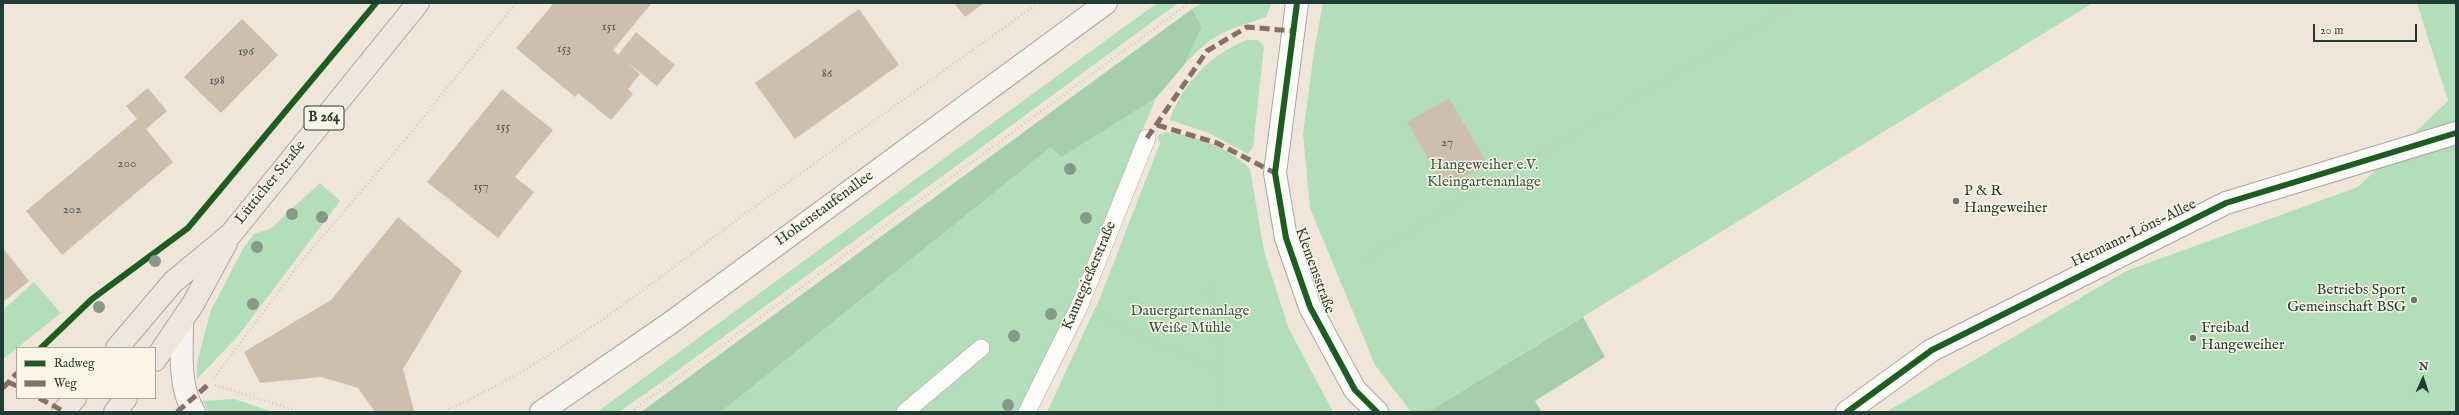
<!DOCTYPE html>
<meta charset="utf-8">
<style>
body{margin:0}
#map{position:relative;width:2459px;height:415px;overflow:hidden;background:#efe6d9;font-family:"IM FELL English",serif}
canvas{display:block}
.frame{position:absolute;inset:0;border:4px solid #1f3d34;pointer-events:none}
.legend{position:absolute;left:16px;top:347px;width:140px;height:52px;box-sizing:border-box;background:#fcf5e5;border:1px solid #a4ab9e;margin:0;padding:5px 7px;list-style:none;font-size:12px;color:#1f3d34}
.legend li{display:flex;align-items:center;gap:8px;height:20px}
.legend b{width:20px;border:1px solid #a4ab9e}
.north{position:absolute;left:2403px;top:359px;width:40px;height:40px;-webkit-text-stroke:3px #fcf5e5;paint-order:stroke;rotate:3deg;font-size:11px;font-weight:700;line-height:16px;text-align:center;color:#1f3d34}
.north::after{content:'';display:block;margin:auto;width:14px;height:18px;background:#1f3d34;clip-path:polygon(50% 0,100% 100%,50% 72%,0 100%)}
.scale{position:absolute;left:2313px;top:24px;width:104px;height:18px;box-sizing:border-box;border:2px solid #1f3d34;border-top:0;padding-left:5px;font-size:12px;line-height:14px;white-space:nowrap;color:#1f3d34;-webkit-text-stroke:3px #fcf5e5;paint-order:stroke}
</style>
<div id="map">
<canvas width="2459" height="415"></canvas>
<div class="frame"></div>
<ul class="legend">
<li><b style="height:5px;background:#1b5e20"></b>Radweg</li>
<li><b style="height:5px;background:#8d6e63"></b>Weg</li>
</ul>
<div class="north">N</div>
<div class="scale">20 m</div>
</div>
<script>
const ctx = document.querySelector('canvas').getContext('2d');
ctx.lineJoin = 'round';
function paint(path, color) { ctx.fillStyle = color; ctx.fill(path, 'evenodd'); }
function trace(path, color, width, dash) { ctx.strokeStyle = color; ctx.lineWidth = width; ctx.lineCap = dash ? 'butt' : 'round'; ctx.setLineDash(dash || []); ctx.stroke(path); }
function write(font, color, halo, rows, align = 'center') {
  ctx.font = font + ' "IM FELL English",serif'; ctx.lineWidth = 3; ctx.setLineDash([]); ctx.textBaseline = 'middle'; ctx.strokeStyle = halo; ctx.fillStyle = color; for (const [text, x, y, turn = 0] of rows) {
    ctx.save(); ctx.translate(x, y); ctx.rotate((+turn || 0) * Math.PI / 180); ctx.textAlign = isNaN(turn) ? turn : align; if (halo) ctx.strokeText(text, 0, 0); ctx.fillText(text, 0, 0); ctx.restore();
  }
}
const green = new Path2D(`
 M 1157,3 L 1178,3 L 666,379 L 619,412 L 597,412 Z
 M 1202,3 L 1272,3 L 1266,17 C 1226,31 1215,31 1184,65 L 1202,27 L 1192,9 Z
 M 1323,3 L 2093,3 L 1428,412 L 1411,412 L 1375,365 L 1310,208 L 1303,134 L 1314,52 Z
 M 2417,3 L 2456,3 L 2456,412 L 1886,412 L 2126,271 L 2358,187 L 2448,101 Z
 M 1247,40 L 1258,40 L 1264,46 L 1253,147 L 1248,154 L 1209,133 L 1170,120 C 1181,85 1212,53 1247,40 Z
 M 1156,98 L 1102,227 L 1072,307 L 1017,412 L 721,412 L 1051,147 L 1061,156 Z
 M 1165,132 C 1192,134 1231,148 1250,169 L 1264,251 L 1288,327 L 1333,412 L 1047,412 L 1100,298 L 1160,143 L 1157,136 Z
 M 320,183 L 340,201 L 238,336 L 197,379 L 197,363 L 211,310 L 244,247 L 254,234 L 270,229 Z
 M 34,282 L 61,313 L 3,359 L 3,310 Z
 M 234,399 L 273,412 L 208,412 L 203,401 Z`);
const forest = new Path2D(`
 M 1192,9 L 1202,27 L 1184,65 L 1156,98 L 1061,157 L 1051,147 L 721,412 L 641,412 Z
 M 1583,317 L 1605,357 L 1535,401 L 1542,412 L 1428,412 Z`);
const building = new Path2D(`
 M 554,3 L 651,4 L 613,50 L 640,74 L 628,89 L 633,94 L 611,120 L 578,93 L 575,97 L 516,48 Z
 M 954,3 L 984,3 L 965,17 Z
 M 859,9 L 899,65 L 795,139 L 755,83 Z
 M 242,19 L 278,55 L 221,113 L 184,77 Z
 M 636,32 L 675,65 L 657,86 L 618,55 Z
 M 148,88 L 167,111 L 146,129 L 173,162 L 62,255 L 26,211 L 137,119 L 126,106 Z
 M 502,89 L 553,130 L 515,177 L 534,192 L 498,238 L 427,182 Z
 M 1449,98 L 1487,163 L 1445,188 L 1407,122 Z
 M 398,217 L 462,271 L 403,369 L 414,411 L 375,412 L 358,388 L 321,377 L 260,383 L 244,352 L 331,300 Z
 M 3,248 L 29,281 L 3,302 Z`);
const path = new Path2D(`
 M 1448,6 L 1453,3
 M 1365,258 L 1795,3
 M 1208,284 L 1220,371
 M 1103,318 L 1220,372 L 1223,412
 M 214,378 L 304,258 L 400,146 L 516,3
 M 215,385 L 301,412
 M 441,412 C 552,365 646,287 742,216 C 840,144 940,74 1038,3
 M 631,412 L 1189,3`);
const service = new Path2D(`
 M 905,412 L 981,348
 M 1027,412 L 1079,307 L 1147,138`);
const minor = new Path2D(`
 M 1297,3 L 1275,173 L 1286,238 L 1310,307 L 1355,390 L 1377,412
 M 1847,412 L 1932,350 L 2226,203 L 2456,133`);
const secondary = new Path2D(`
 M 182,322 C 182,351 178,386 194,412
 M 541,412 L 669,324 L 1106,3`);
const primary = new Path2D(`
 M 117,348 L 173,282 L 231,234 L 418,3
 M 155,360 L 193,304 L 226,243
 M 63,412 L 75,398
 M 115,412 L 126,398`);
const quiet = new Path2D(`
 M 1157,125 L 1217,143 L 1275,173
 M 1147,138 L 1207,51 L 1247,27 L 1293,31
 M 8,382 L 17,386
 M 3,388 L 17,373
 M 39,398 L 65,412
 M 177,412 L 209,384`);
const cycleway = new Path2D(`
 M 1297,3 L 1275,173 L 1286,238 L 1310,307 L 1355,390 L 1377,412
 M 41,348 L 92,299 L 188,228 L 376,3
 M 1847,412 L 1932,350 L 2226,203 L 2456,133`);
const trees = [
 [1070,169],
 [292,214],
 [322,217],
 [1086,218],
 [257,247],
 [155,261],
 [253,304],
 [99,307],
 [1051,314],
 [1014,336],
 [1008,405]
];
const markers = [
 [1956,201,4,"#68786e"],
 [2414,300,4,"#68786e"],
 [2193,338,4,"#68786e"]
];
const numberNames = [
 ["151",609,27],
 ["153",564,49],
 ["196",246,52],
 ["86",827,74],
 ["198",217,81],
 ["155",503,127],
 ["27",1447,143],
 ["200",127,164],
 ["157",481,187],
 ["202",72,210]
];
const shields = [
 [324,118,40]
];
const shieldNames = [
 ["B 264",324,118]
];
const parkNames = [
 ["Hangeweiher e.V.",1484,166],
 ["Kleingartenanlage",1484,183],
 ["Dauergartenanlage",1190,312],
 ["Weiße Mühle",1190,329]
];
const streetNames = [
 ["Lütticher Straße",271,183,-51],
 ["Hohenstaufenallee",825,209,-36],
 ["Hermann-Löns-Allee",2134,234,-26],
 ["Klemensstraße",1314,271,70],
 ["Kannegießerstraße",1090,276,-67]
];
const poiNames = [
 ["P & R",1964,192],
 ["Hangeweiher",1964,209],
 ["Betriebs Sport",2406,291,"right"],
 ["Gemeinschaft BSG",2406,308,"right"],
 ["Freibad",2201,329],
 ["Hangeweiher",2201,346]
];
paint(green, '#b2dfba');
paint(forest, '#a5ceac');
paint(building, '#cdbeae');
trace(service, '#a9a79f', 18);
trace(minor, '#a9a79f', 24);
trace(secondary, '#a9a79f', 24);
trace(primary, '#a9a79f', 24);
trace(path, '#ccccc9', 2.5, [1, 3]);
trace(service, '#fdfbf9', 17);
trace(minor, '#fdfbf9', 22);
trace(secondary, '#f7f3ef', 22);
trace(primary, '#efe6de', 22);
trace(quiet, '#8d6e63', 5, [10, 5]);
trace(cycleway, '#1b5e20', 6);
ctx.fillStyle = '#879a8a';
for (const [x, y] of trees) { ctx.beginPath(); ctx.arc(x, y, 6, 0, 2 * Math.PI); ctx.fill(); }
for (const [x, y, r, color] of markers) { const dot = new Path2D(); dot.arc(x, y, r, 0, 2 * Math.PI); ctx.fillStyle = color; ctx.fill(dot); trace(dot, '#fcf5e5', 1.5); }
write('13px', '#4a5d52', null, numberNames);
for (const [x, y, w] of shields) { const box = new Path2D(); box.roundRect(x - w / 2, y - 12, w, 24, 3); ctx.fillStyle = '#fcf5e5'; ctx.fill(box); trace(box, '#1f3d34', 1); }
write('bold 14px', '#1f3d34', null, shieldNames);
write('15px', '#325c4a', '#fcf5e5', parkNames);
write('15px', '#1f3d34', '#fcf5e5', streetNames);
write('15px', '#1f3d34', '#fcf5e5', poiNames, 'left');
</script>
